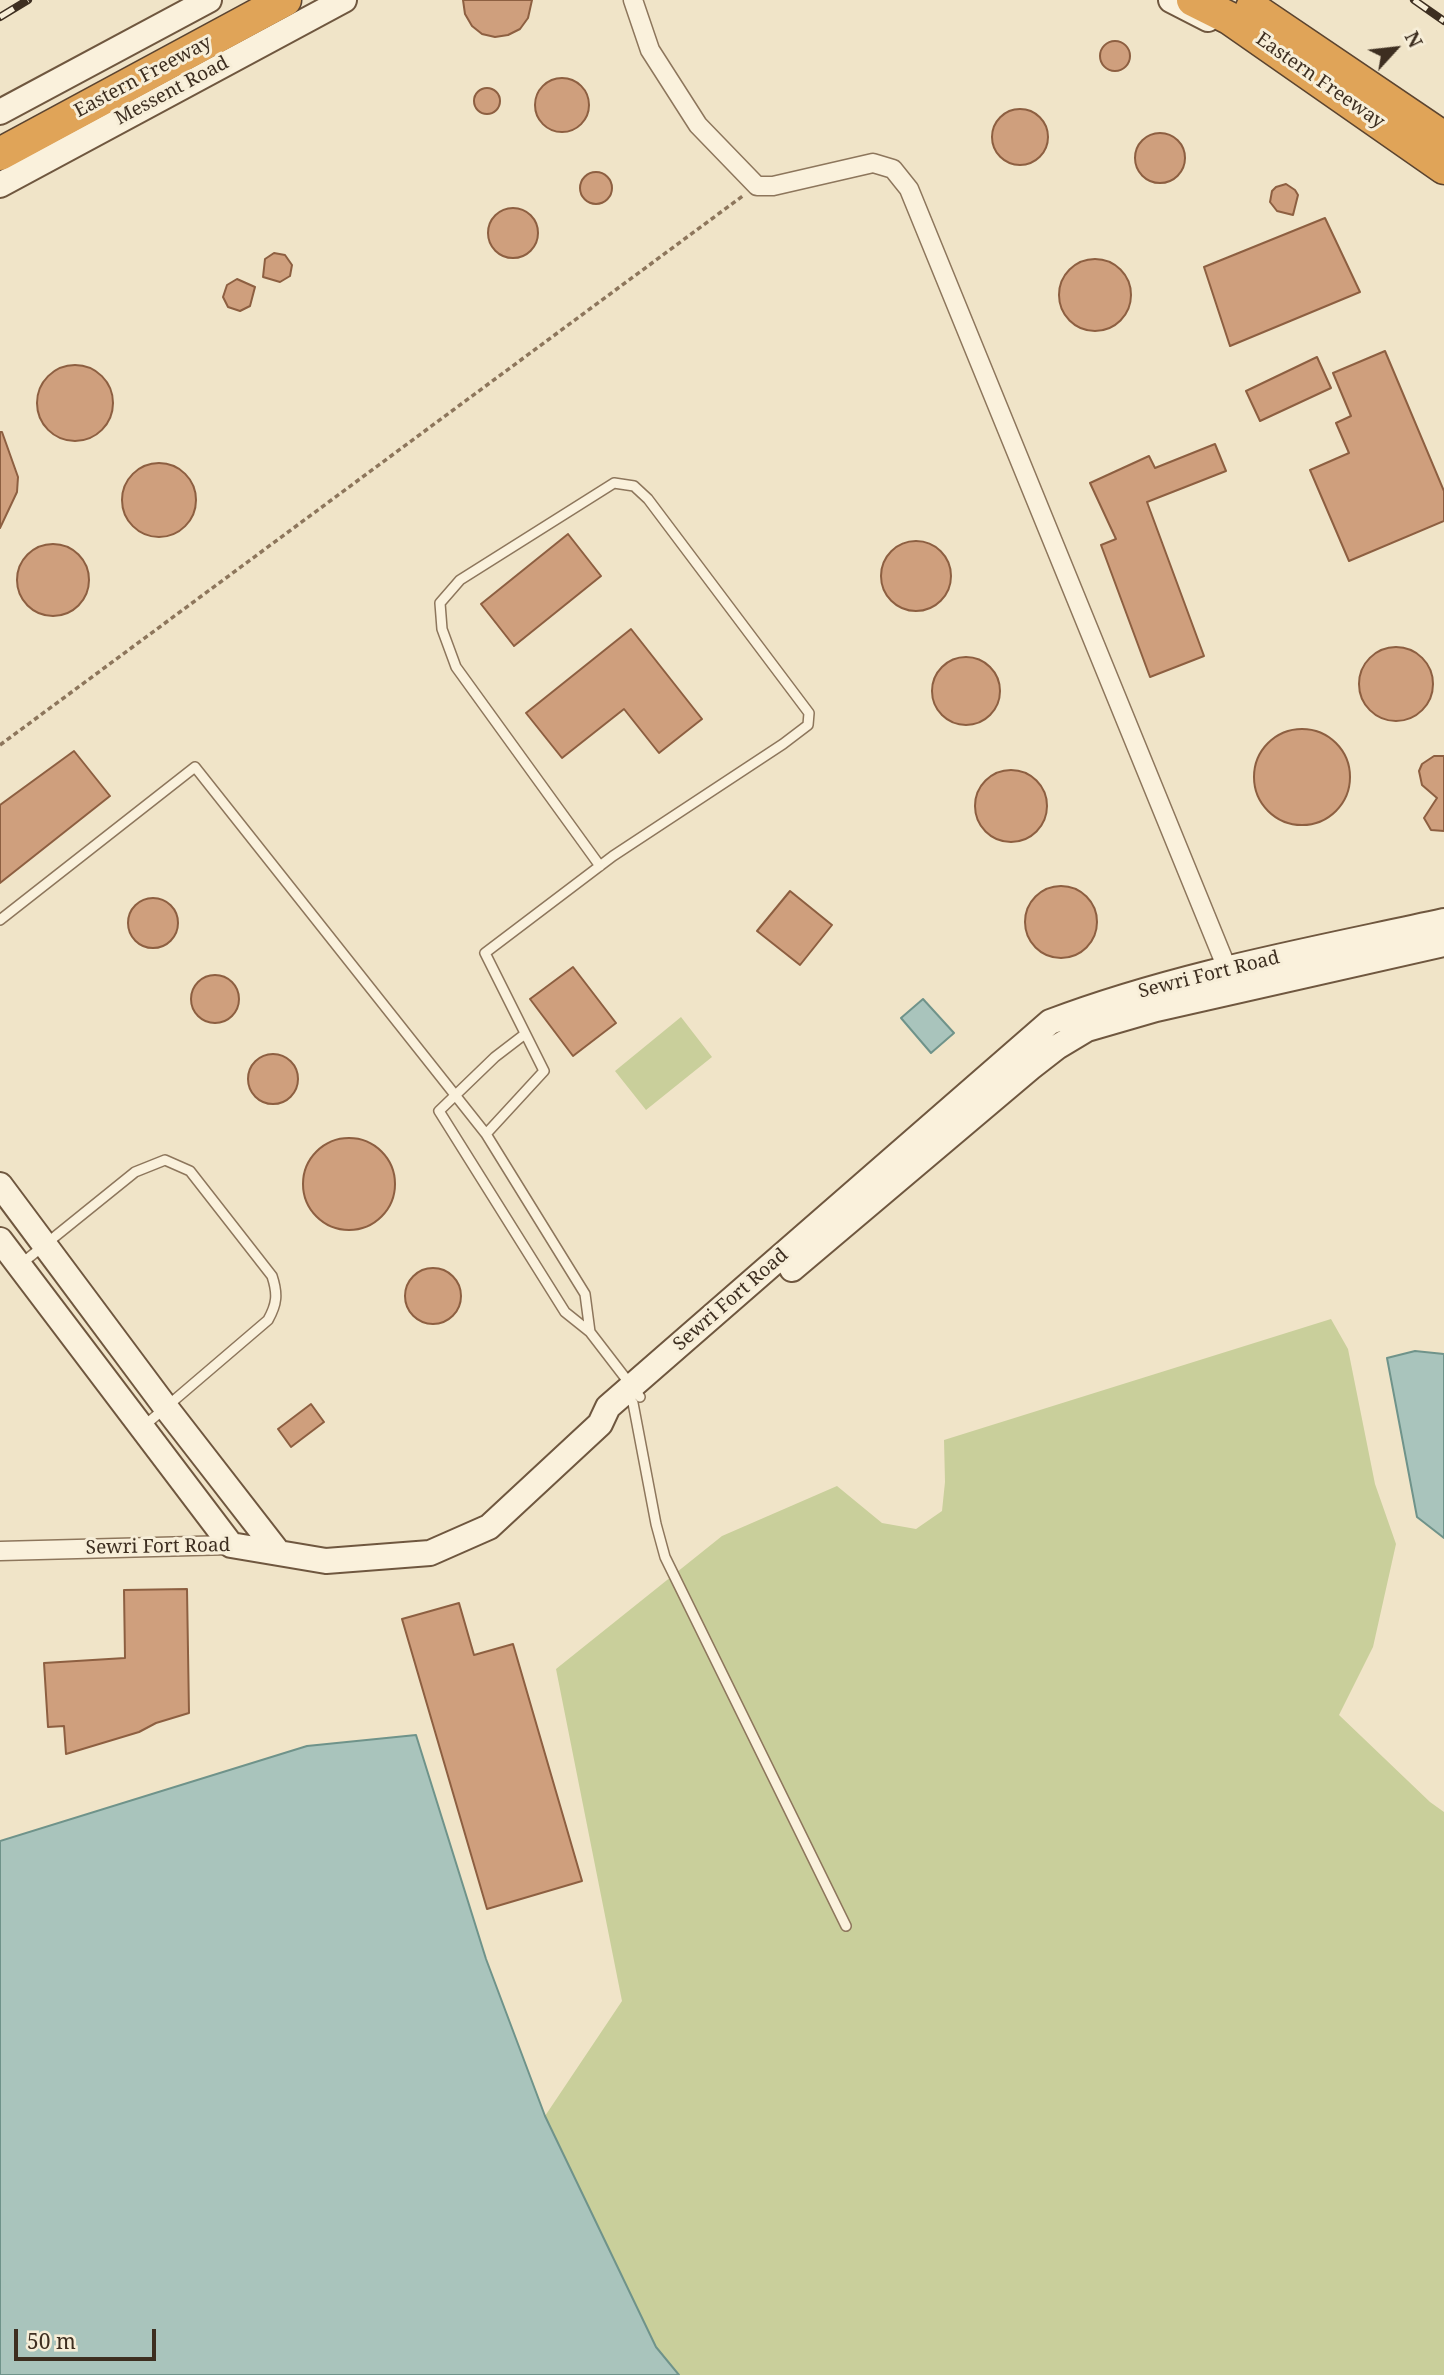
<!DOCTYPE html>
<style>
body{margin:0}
#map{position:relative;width:1444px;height:2375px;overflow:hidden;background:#f0e4c8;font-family:"Noto Serif",serif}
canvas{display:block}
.north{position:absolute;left:1360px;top:14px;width:70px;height:70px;-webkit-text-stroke:5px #f7eed8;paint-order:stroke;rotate:63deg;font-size:19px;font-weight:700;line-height:28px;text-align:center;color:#3d2e20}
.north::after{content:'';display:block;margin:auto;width:24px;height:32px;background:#3d2e20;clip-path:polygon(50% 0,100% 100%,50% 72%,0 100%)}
.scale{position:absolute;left:14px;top:2329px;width:142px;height:32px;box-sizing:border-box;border:4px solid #3d2e20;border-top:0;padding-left:9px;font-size:21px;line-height:24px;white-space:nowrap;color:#3d2e20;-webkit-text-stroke:5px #f7eed8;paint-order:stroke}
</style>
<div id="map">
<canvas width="1444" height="2375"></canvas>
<div class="north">N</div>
<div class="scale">50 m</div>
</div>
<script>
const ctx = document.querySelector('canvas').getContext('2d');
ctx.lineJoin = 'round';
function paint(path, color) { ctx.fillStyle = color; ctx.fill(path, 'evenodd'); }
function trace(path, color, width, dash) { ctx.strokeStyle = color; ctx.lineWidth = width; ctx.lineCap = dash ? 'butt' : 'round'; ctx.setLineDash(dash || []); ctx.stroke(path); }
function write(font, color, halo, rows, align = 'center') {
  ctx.font = font + ' "Noto Serif",serif'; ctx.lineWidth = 6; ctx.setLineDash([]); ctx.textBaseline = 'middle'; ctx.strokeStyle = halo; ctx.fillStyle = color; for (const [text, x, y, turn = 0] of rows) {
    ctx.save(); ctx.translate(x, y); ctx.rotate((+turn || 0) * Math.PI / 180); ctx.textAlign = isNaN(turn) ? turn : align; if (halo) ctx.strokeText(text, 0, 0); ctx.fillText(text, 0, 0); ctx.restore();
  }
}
const green = new Path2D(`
 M 681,1017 L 712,1057 L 646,1110 L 615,1071 Z
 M 1331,1319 L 1348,1349 L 1375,1484 L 1396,1544 L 1373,1647 L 1339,1715 L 1430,1802 L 1444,1812 L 1444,2375 L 679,2375 L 656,2347 L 545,2116 L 622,2001 L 556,1669 L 722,1536 L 837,1486 L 882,1523 L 916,1529 L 942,1511 L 945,1482 L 944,1440 Z`);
const water = new Path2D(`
 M 923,999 L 954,1033 L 931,1053 L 901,1018 Z
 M 1415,1351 L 1444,1354 L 1444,1538 L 1417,1517 L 1387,1358 Z
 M 416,1735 L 486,1959 L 545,2116 L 656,2347 L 679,2375 L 0,2375 L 0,1841 L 307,1746 Z`);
const building = new Path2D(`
 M 463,0 L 532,0 L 528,18 L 520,29 L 508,35 L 495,37 L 482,34 L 472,26 L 465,14 Z
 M1100 56a15 15 0 1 1 30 0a15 15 0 1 1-30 0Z
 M535 105a27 27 0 1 1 54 0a27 27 0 1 1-54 0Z
 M474 101a13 13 0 1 1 26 0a13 13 0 1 1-26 0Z
 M992 137a28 28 0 1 1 56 0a28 28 0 1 1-56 0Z
 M1135 158a25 25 0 1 1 50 0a25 25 0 1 1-50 0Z
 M580 188a16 16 0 1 1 32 0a16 16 0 1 1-32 0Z
 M 1286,184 L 1295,190 L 1298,195 L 1293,215 L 1277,211 L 1270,202 L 1272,191 L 1276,187 Z
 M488 233a25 25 0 1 1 50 0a25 25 0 1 1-50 0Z
 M 1325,218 L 1360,292 L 1230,346 L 1204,267 Z
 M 274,253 L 285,255 L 292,265 L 290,276 L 280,282 L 263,277 L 265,259 Z
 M1059 295a36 36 0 1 1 72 0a36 36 0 1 1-72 0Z
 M 237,279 L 255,287 L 250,306 L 240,311 L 228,307 L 223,297 L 227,285 Z
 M 1385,351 L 1444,491 L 1444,521 L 1349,561 L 1310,470 L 1349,453 L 1336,423 L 1351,416 L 1333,373 Z
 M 1317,357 L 1331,388 L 1260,421 L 1246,391 Z
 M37 403a38 38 0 1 1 76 0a38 38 0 1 1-76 0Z
 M 0,432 L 2,432 L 18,477 L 17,492 L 0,528 Z
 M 1215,444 L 1226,471 L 1147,502 L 1204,656 L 1150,677 L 1101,545 L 1116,539 L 1090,483 L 1149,456 L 1155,468 Z
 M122 500a37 37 0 1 1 74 0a37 37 0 1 1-74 0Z
 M 568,534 L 601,576 L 514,646 L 481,604 Z
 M881 576a35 35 0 1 1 70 0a35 35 0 1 1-70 0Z
 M17 580a36 36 0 1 1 72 0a36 36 0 1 1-72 0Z
 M 631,629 L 702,719 L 659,753 L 624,709 L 562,758 L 526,713 Z
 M1359 684a37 37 0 1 1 74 0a37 37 0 1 1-74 0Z
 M932 691a34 34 0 1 1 68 0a34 34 0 1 1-68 0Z
 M1254 777a48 48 0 1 1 96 0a48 48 0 1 1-96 0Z
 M 74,751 L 110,796 L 0,883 L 0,805 Z
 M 1434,756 L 1444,756 L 1444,831 L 1431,830 L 1424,818 L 1437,798 L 1422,785 L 1419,771 L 1422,764 Z
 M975 806a36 36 0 1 1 72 0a36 36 0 1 1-72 0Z
 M1025 922a36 36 0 1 1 72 0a36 36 0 1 1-72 0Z
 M 790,891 L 832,925 L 800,965 L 757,931 Z
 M128 923a25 25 0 1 1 50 0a25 25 0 1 1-50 0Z
 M 573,967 L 616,1023 L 573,1056 L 530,999 Z
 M191 999a24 24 0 1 1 48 0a24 24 0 1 1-48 0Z
 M248 1079a25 25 0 1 1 50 0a25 25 0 1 1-50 0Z
 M303 1184a46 46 0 1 1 92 0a46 46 0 1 1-92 0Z
 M405 1296a28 28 0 1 1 56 0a28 28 0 1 1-56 0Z
 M 311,1404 L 324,1422 L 291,1447 L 278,1429 Z
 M 187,1589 L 189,1713 L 156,1723 L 139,1732 L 66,1754 L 64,1726 L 48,1727 L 44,1663 L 125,1658 L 124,1590 Z
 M 459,1603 L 474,1655 L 513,1644 L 582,1881 L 487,1909 L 402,1619 Z`);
const path = new Path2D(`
 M 0,745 L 744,195`);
const lane = new Path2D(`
 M 0,920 L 195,767 L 486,1134
 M 525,1034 L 495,1057 L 439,1111 L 565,1312 L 590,1332 L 640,1397
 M 21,1264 L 135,1172 L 165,1160 L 190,1171 L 272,1276 C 278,1294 277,1304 268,1320 L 144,1426
 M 590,1332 L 585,1294 L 486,1134 L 544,1071 L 485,953 L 613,856 L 783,744 L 808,725 L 809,713 L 648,499 L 634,486 L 614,483 L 460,580 L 440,603 L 442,629 L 456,667 L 600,866
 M 626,1395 L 633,1403 L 656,1524 L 665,1557 L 846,1926`);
const street = new Path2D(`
 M 633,0 L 650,50 L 698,125 L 757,186 L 773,186 L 873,163 L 893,169 L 909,189 L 1231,978
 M 0,1551 L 231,1545`);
const secondary = new Path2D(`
 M 1171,0 L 1208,19
 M 0,112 L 209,0
 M 0,185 L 344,0
 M 0,1185 L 167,1409 L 278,1552
 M 0,1240 L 231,1545 L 326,1561 L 430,1553 L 489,1527 L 600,1424 L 608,1407 L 1050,1022 C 1177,974 1312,950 1444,921
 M 792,1269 L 1030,1068 L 1057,1047 L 1087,1029 L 1156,1009 L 1444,944`);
const highway = new Path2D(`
 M 1193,0 L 1229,18 L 1444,168
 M 1252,8 L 1444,138
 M 0,154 L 285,0`);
const rail = new Path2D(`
 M 1414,0 L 1444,21
 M 0,17 L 28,0`);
const streetNames = [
 ["Eastern Freeway",143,77,-28],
 ["Eastern Freeway",1320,81,35],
 ["Messent Road",172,91,-28],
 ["Sewri Fort Road",1209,975,-14],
 ["Sewri Fort Road",731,1300,-41],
 ["Sewri Fort Road",158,1547,-1]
];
paint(green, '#c9cf9b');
paint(water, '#a9c4bc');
trace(water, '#6f938a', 2);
paint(building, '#cf9f7d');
trace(building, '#8d5f41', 2);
trace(lane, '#8d765c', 12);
trace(street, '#8d765c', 21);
trace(secondary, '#6f573f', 28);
trace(highway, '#5b4430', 35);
trace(path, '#8d765c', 3.5, [5, 3.5]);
trace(lane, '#faf1dc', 9);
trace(street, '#faf1dc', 18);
trace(secondary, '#faf1dc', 24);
trace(highway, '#e0a458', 32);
trace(rail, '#3d2e20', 8);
trace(rail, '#f7eed8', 5, [16]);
write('19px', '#3d2e20', '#f7eed8', streetNames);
</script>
